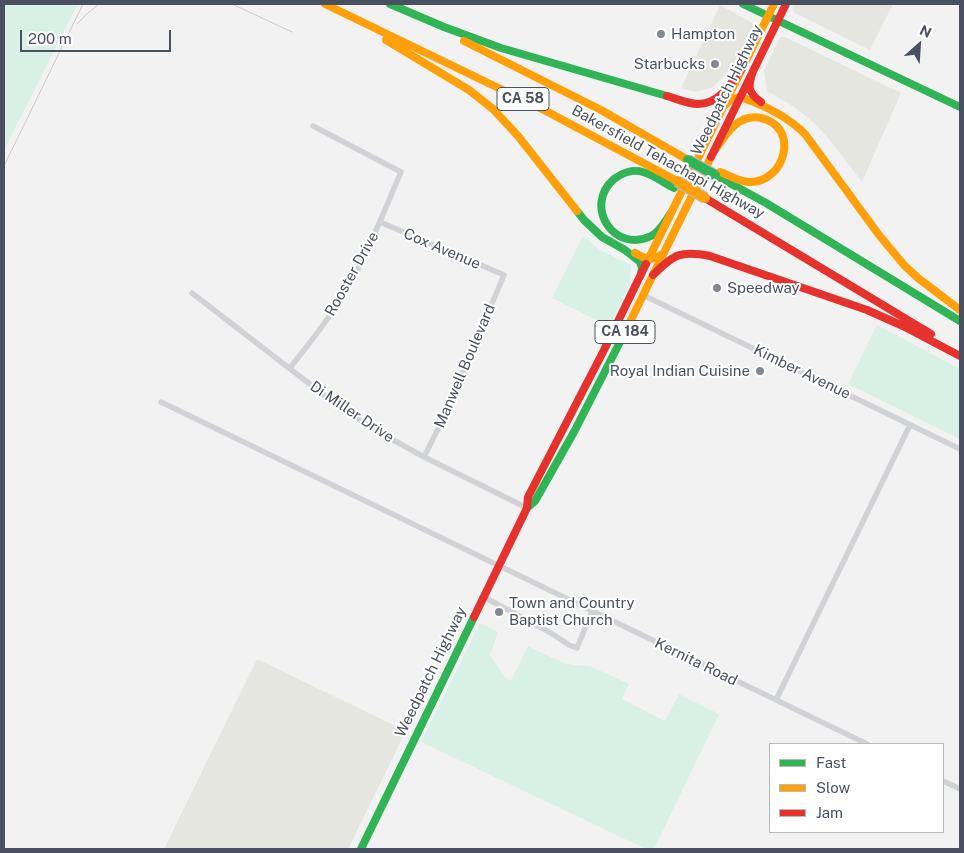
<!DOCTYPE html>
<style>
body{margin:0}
#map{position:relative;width:964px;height:853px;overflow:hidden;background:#f3f2f2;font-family:"Public Sans",sans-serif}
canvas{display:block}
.frame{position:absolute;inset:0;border:5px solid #49505f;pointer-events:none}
.legend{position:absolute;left:769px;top:743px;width:175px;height:90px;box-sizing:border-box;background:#fff;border:1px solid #b6b9bf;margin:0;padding:6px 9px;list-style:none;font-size:15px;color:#49505f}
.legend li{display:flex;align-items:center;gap:10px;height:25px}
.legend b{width:25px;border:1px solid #b6b9bf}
.north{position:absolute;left:894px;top:20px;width:50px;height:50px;-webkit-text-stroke:4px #fff;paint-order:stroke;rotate:26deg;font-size:14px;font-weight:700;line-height:20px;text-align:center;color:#49505f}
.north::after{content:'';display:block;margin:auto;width:18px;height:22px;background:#49505f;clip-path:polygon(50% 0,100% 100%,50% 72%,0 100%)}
.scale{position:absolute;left:20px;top:30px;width:151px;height:22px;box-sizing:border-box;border:2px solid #49505f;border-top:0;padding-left:6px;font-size:15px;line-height:18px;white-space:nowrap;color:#49505f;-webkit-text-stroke:4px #fff;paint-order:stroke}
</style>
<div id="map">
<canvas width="964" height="853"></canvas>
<div class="frame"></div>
<ul class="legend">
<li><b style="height:6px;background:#30b455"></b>Fast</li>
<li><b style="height:6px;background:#ff9f0a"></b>Slow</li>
<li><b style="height:6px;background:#e5322d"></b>Jam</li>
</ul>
<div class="north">N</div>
<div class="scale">200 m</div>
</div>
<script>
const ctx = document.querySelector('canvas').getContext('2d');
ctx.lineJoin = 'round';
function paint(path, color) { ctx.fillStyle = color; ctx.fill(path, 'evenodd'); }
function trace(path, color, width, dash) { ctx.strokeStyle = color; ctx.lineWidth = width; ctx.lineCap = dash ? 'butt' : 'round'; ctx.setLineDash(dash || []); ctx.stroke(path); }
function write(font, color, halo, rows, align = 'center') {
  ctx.font = font + ' "Public Sans",sans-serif'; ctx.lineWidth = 4; ctx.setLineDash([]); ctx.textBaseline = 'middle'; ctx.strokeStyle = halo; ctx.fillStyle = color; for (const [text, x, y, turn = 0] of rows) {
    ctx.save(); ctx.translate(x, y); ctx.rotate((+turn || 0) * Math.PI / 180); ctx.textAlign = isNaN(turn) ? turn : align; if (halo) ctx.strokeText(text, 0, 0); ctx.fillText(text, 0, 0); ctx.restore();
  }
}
const commercial = new Path2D(`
 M 794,4 L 893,4 L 870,50 L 795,13 L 792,8 Z
 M 720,5 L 751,22 L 754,26 L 736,64 L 713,87 L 695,92 L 681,88 Z
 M 781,37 L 785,37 L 901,93 L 862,182 L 829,139 L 814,123 L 793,106 L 767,91 L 764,71 L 779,39 Z
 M 257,659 L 406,731 L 348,849 L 164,849 Z`);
const green = new Path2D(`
 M 4,4 L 78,4 L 4,150 Z
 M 583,236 L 600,250 L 631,265 L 630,283 L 609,326 L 552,298 Z
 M 877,325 L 960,369 L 960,439 L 848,384 Z
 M 480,623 L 498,632 L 490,655 L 504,676 L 511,681 L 528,646 L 563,663 L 574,665 L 590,666 L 629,684 L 622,699 L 665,721 L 679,694 L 719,714 L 654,849 L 646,849 L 421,742 Z`);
const street = new Path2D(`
 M 380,222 L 504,275 L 445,415 L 424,457
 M 192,293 L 329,399 L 370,427 L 424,457 L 527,508
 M 643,295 L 960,449
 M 290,368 C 311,341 333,314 350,284 C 370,248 385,209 401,172 L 313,126
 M 161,402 L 867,744
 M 484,597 L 551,633 L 569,645 L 577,648 L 592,611
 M 776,700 L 910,425
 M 943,781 L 960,789`);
const fast = new Path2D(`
 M 390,4 L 444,27 L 501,48 L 667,96
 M 743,4 L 960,107
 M 715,175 L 766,203 L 960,321
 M 577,211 L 584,220 L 602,237 L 625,250 L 640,262 L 642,268 L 641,274
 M 671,213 C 665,221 660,232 651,236 C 614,254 583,206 614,179 C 622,173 633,169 643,172 C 654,175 664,183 674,188
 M 527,508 L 535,501 L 574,432 L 623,336
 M 361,849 L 474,617`);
const slow = new Path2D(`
 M 325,4 L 546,111 L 677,181
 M 386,40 L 469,90 L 493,109 L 518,136 L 577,211
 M 464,41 L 601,110 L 688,160
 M 725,105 C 730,100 736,96 743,98 C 766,106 788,117 805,134 L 879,235 L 904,265 L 918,278 L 960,310
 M 714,151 C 722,141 728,129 739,122 C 745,118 754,116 761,118 C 800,126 786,183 749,182 C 739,182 729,175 720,172
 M 635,253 C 647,260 651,261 663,254
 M 646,264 L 774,4
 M 623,336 L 711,157`);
const jam = new Path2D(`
 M 753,71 C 748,86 747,92 761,102
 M 667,96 C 677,99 688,104 698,104 C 720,104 732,82 743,67
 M 711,157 L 786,4
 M 705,198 L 931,334
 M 653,275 C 674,254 681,250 710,256 L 867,310 L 903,326 L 960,356
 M 474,617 L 527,508 L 528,497 L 604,350 L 646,264`);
const rail = new Path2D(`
 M 232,4 L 292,32
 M 77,24 L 88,13 L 99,4
 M 4,166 L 83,4`);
const fastBridge = new Path2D(`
 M 688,160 L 715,175`);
const slowBridge = new Path2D(`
 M 677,181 L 705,198`);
const markers = [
 [661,34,5,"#848992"],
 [715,64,5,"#848992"],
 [717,288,5,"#848992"],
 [760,371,5,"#848992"],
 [499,612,5,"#848992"]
];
const shields = [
 [523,99,52],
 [625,332,60]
];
const shieldNames = [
 ["CA 58",523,99],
 ["CA 184",625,332]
];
const poiNames = [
 ["Hampton",671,34],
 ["Starbucks",705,64,"right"],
 ["Speedway",727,288],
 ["Royal Indian Cuisine",750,371,"right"],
 ["Town and Country",509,603],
 ["Baptist Church",509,620]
];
const streetNames = [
 ["Weedpatch Highway",727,90,-64],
 ["Bakersfield Tehachapi Highway",668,162,29],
 ["Cox Avenue",442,249,23],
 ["Rooster Drive",352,274,-61],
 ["Manwell Boulevard",465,366,-67],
 ["Kimber Avenue",802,372,26],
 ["Di Miller Drive",352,412,34],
 ["Kernita Road",696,662,26],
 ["Weedpatch Highway",431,672,-64]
];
paint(commercial, '#e6e6e1');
paint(green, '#d8f0e6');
trace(street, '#d0d2d5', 5.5);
trace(fast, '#30b455', 8);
trace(slow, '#ff9f0a', 8);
trace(jam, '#e5322d', 8);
trace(rail, '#c9cbcd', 1);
trace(fastBridge, '#b8bac1', 12, []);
trace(slowBridge, '#b8bac1', 12, []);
trace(fastBridge, '#30b455', 10);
trace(slowBridge, '#ff9f0a', 10);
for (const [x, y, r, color] of markers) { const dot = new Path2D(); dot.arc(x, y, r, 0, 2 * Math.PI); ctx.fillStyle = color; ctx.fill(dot); trace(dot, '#fff', 2); }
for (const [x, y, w] of shields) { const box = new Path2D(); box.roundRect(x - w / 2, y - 11.5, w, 23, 4); ctx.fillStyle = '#fff'; ctx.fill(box); trace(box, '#49505f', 1); }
write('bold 14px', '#49505f', null, shieldNames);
write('15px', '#49505f', '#fff', poiNames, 'left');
write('15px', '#49505f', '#fff', streetNames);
</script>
